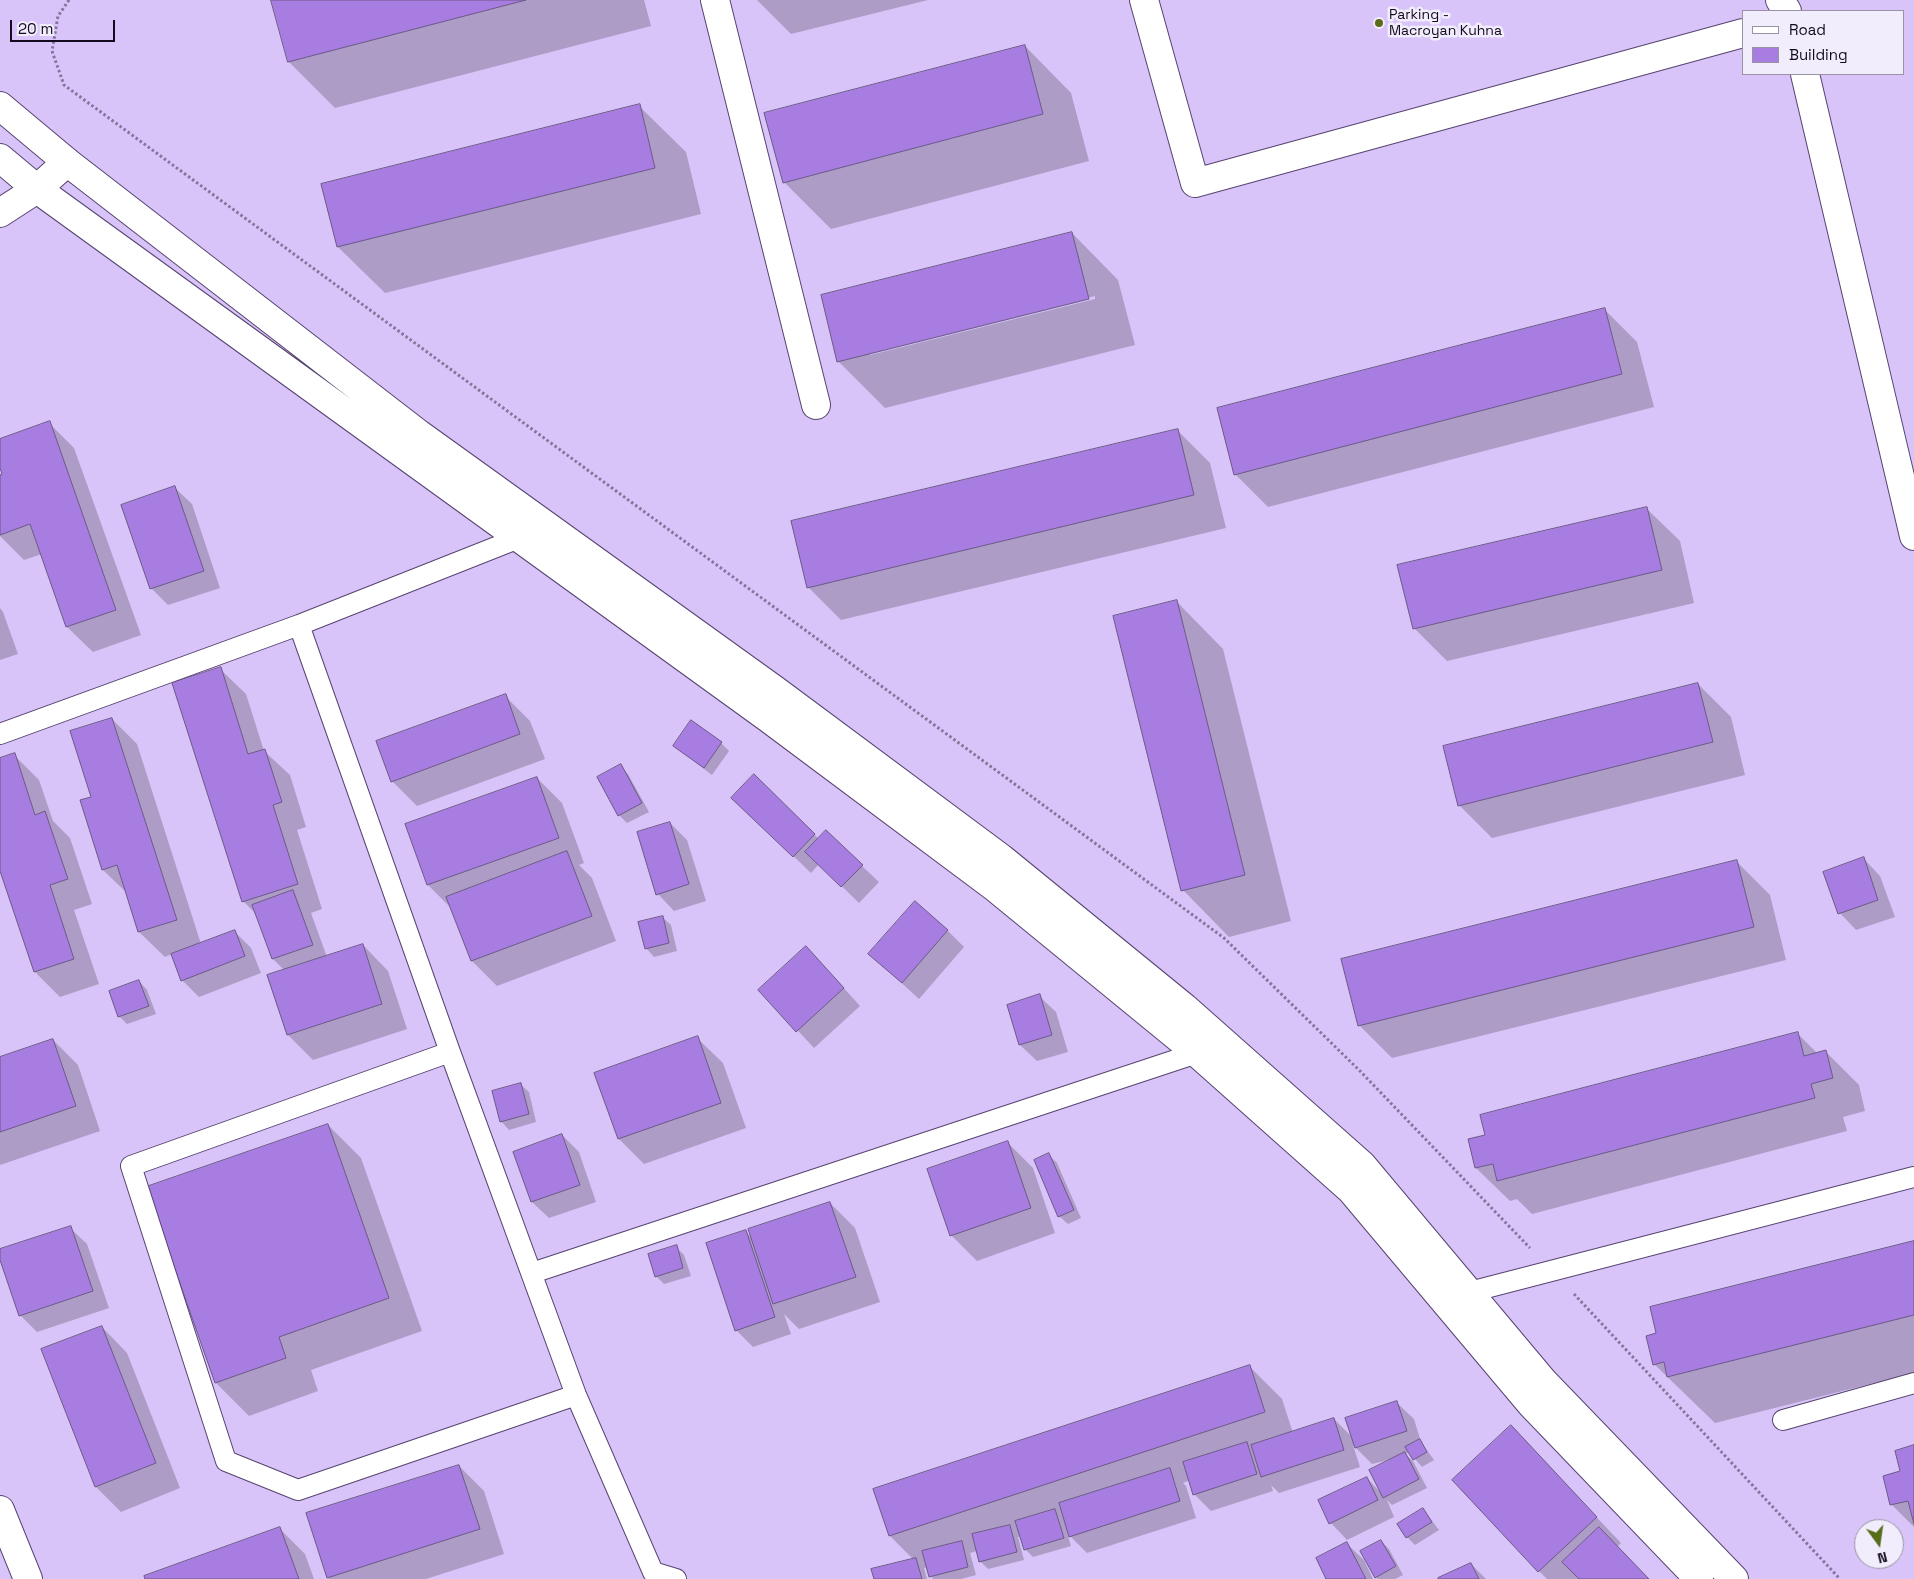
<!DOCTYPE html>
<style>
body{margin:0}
#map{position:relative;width:1914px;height:1579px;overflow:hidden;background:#d8c4f8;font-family:"Space Grotesk",sans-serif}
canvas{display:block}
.legend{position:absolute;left:1742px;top:10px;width:162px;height:65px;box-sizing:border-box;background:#f2edfc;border:1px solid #9993a3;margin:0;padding:6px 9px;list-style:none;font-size:15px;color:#130b1d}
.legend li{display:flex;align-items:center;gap:10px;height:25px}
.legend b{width:25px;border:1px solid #9993a3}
.north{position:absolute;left:1854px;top:1519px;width:50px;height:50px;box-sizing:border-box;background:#f2edfc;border:1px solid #9993a3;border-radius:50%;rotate:166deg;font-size:14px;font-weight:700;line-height:20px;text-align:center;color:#130b1d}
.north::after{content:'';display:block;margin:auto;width:18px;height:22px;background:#586c1a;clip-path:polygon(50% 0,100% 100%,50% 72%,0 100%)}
.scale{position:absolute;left:10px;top:20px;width:105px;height:22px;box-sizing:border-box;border:2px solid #130b1d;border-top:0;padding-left:6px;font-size:15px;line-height:18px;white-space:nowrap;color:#130b1d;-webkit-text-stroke:4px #f2edfc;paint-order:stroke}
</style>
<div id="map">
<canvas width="1914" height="1579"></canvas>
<ul class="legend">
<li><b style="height:6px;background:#fff"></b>Road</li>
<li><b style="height:14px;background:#a87de1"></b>Building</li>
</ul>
<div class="north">N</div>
<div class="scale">20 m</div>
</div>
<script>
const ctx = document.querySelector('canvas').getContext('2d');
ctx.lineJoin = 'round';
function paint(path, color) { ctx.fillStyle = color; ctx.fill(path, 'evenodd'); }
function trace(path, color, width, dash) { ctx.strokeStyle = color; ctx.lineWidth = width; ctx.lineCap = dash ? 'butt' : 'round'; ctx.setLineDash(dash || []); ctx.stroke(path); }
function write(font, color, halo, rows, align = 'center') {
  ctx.font = font + ' "Space Grotesk",sans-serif'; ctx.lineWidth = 5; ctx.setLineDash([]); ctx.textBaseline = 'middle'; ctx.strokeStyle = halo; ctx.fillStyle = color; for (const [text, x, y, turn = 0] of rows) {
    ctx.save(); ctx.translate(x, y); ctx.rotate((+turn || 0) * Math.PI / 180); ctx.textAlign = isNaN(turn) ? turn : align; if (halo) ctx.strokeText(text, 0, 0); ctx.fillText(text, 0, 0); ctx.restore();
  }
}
const shadow = new Path2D(`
 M 273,0 L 644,0 L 651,26 L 335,108 L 289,62 Z
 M 757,0 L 928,0 L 791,34 Z
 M 1025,46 L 1071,93 L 1089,161 L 831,229 L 784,182 Z
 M 639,106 L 686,152 L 701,214 L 385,293 L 338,247 Z
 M 1072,233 L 1118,280 L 1135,345 L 885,408 L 838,361 ZM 1095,296 L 1095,299 L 870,355 L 870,352 Z
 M 1604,309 L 1637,342 L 1654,407 L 1268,507 L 1235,474 Z
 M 49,423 L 74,448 L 141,635 L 93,652 L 67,627 L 42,554 L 24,560 L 0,536 L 0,476 L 4,475 L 0,464 L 0,440 Z
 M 1177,430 L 1210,463 L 1226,528 L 841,620 L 808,587 Z
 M 175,488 L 192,504 L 220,588 L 168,605 L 151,588 Z
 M 1646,508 L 1680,541 L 1694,603 L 1447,661 L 1414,628 Z
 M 1177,602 L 1223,649 L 1291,921 L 1229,937 L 1183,890 Z
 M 0,608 L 3,612 L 18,654 L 0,660 Z
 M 220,669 L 246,694 L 264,751 L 290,775 L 306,827 L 297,830 L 322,909 L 311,913 L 327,957 L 363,945 L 388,971 L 407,1029 L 313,1060 L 288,1035 L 285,971 L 273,959 L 257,915 L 243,901 Z
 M 1698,684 L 1731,717 L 1745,775 L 1492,838 L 1459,805 Z
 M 505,696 L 530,721 L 545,759 L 417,806 L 392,781 Z
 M 112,719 L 137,744 L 201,944 L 234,931 L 251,948 L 261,973 L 199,997 L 182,980 L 172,954 L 165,957 L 139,932 L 127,893 L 103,870 L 93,798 Z
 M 721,743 L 729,751 L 712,775 L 674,746 Z
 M 14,755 L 39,780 L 53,821 L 70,838 L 92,904 L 74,910 L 99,984 L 60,997 L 35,972 L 0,867 L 0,760 Z
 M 620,766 L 628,774 L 649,812 L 627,823 L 619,815 Z
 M 754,776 L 819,839 L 862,866 L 879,882 L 859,903 L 819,864 L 811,873 L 750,814 Z
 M 537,778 L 562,803 L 584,863 L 579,865 L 592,878 L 616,941 L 497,986 L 472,961 L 452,909 L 428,885 L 407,825 Z
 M 670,823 L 687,840 L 706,901 L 674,911 L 658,894 Z
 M 1864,859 L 1880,876 L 1895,917 L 1856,930 L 1840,913 Z
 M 1737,862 L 1770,895 L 1786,960 L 1392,1058 L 1359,1025 Z
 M 662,917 L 671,925 L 677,951 L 654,957 L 646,948 Z
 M 947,930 L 964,947 L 919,999 L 870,954 Z
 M 823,965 L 860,1006 L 814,1048 L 760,990 Z
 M 139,981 L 147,990 L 156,1014 L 127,1024 L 119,1016 Z
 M 1039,996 L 1056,1012 L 1068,1052 L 1037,1061 L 1020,1045 Z
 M 1797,1033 L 1818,1054 L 1826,1052 L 1859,1085 L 1865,1111 L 1843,1117 L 1847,1131 L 1532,1214 L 1517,1199 L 1510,1201 L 1476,1168 L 1487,1136 Z
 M 697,1038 L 723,1063 L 746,1128 L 644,1164 L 619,1139 Z
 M 53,1040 L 78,1065 L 100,1131 L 0,1165 L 0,1058 Z
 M 520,1084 L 529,1092 L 536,1122 L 509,1130 L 501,1121 Z
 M 328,1125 L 361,1158 L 422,1331 L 311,1370 L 318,1391 L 249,1416 L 216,1383 Z
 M 562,1135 L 579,1152 L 596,1202 L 549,1218 L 532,1202 Z
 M 1008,1143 L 1033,1168 L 1055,1233 L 977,1261 L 952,1236 L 929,1170 Z
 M 1049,1155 L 1057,1163 L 1081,1218 L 1068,1224 L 1059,1216 Z
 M 830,1203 L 855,1228 L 880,1302 L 799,1329 L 784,1314 L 791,1334 L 753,1347 L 736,1330 L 745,1231 L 752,1238 Z
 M 70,1228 L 87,1244 L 109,1308 L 37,1332 L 20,1315 L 0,1251 Z
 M 1914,1243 L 1914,1373 L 1715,1423 L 1654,1364 Z
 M 676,1247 L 684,1255 L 691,1276 L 664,1284 L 656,1276 Z
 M 102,1327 L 127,1353 L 180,1488 L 121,1512 L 96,1487 L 43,1350 Z
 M 1249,1366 L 1282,1399 L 1293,1433 L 1334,1419 L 1353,1438 L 1397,1403 L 1414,1419 L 1421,1442 L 1434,1460 L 1422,1467 L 1409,1452 L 1405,1454 L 1413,1461 L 1427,1488 L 1392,1505 L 1387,1500 L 1394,1517 L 1347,1540 L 1331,1523 L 1367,1478 L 1380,1492 L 1396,1458 L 1372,1464 L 1353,1445 L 1360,1467 L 1279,1493 L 1271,1485 L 1273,1491 L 1211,1511 L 1194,1494 L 1190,1480 L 1183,1483 L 1186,1486 L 1196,1518 L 1087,1553 L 1067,1533 L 1071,1546 L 1033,1557 L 1025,1549 L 1021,1536 L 1018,1537 L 1024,1560 L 988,1569 L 980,1561 L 977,1551 L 970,1553 L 976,1575 L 961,1579 L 933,1579 L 928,1567 L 924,1568 L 927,1579 L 875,1579 L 914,1560 L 890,1536 Z
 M 1511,1427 L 1621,1543 L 1617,1547 L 1648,1579 L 1547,1579 L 1539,1571 Z
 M 1914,1447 L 1914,1527 L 1892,1505 L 1885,1476 L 1902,1472 Z
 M 459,1466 L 484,1491 L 504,1554 L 426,1579 L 329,1579 L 328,1577 Z
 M 1423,1509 L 1439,1530 L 1415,1545 L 1407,1537 Z
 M 280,1529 L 305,1554 L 314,1579 L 146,1579 Z
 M 1381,1541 L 1389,1549 L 1403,1575 L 1395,1579 L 1378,1579 L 1376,1577 Z
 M 1347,1544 L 1364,1560 L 1373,1579 L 1328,1579 Z
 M 1471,1564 L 1486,1579 L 1440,1579 Z`);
const building = new Path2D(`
 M 271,0 L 526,0 L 288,62 Z
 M 1025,45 L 1043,114 L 783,183 L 764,113 Z
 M 640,104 L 655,168 L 337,247 L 321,184 Z
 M 1072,232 L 1089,299 L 837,362 L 821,295 Z
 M 1605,308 L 1622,374 L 1234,475 L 1217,408 Z
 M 50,421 L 116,610 L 66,627 L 30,524 L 0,535 L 0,475 L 2,474 L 0,468 L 0,439 Z
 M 1178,429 L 1194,495 L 807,588 L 791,521 Z
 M 175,486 L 204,571 L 150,589 L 121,505 Z
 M 1647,507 L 1662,570 L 1413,629 L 1397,565 Z
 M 1177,600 L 1245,875 L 1181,891 L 1113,616 Z
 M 221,667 L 248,754 L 265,749 L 282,802 L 273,805 L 298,884 L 242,902 L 172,683 Z
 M 1698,683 L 1713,742 L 1458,806 L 1443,746 Z
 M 506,694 L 520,734 L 391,782 L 376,741 Z
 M 112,718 L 177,920 L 138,932 L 117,865 L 102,870 L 80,800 L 91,797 L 70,731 Z
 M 691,720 L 722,742 L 704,768 L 673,746 Z
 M 15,753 L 35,815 L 45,811 L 68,879 L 50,885 L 74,959 L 34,972 L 0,871 L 0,758 Z
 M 621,764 L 642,803 L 618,816 L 597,777 Z
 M 754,774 L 815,834 L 793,857 L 731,798 Z
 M 537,777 L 559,838 L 427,885 L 405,824 Z
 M 670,822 L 689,884 L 656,895 L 637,832 Z
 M 826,830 L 863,865 L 841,887 L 805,852 Z
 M 567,851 L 592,916 L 471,961 L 446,897 Z
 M 1864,857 L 1878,900 L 1838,914 L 1823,872 Z
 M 1737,860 L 1754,927 L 1358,1026 L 1341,959 Z
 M 293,890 L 313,945 L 272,959 L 252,905 Z
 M 915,901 L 948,930 L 902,983 L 868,954 Z
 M 663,916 L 669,943 L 645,949 L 638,922 Z
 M 235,930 L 245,956 L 181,981 L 171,954 Z
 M 363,944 L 382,1004 L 287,1035 L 267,975 Z
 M 806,946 L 844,988 L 796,1032 L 758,990 Z
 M 139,980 L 149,1006 L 118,1017 L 109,991 Z
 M 1040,994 L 1052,1035 L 1019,1045 L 1007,1005 Z
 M 1798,1032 L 1804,1056 L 1826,1050 L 1833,1078 L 1811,1084 L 1815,1098 L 1497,1181 L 1493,1164 L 1475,1168 L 1468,1139 L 1485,1135 L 1480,1115 Z
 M 698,1036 L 721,1103 L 618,1139 L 594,1073 Z
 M 53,1039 L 76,1106 L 0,1132 L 0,1057 Z
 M 521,1083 L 529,1114 L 500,1122 L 492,1091 Z
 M 328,1124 L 389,1298 L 279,1337 L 286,1358 L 215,1383 L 146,1187 Z
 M 562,1134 L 580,1185 L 531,1202 L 513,1152 Z
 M 1008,1141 L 1031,1208 L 950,1236 L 927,1169 Z
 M 1049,1153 L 1074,1210 L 1058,1217 L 1034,1160 Z
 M 830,1202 L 856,1277 L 773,1304 L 748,1229 Z
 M 71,1226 L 93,1291 L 19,1316 L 0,1260 L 0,1249 Z
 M 746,1230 L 775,1317 L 735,1331 L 706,1243 Z
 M 1914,1241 L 1914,1315 L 1667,1377 L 1664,1362 L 1653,1365 L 1646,1336 L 1656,1333 L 1650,1307 Z
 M 677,1245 L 683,1268 L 655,1277 L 648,1254 Z
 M 102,1326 L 156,1463 L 95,1487 L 41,1349 Z
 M 1250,1365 L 1265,1412 L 889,1536 L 873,1489 Z
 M 1397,1401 L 1407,1431 L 1355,1448 L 1345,1418 Z
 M 1334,1418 L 1344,1450 L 1261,1477 L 1251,1445 Z
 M 1511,1425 L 1597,1517 L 1538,1572 L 1452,1480 Z
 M 1420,1439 L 1427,1452 L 1413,1460 L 1405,1447 Z
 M 1247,1442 L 1257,1474 L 1193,1495 L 1183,1462 Z
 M 1914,1445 L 1914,1524 L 1908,1501 L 1890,1505 L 1883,1476 L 1900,1471 L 1895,1451 Z
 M 1405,1452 L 1419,1479 L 1383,1498 L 1369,1470 Z
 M 459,1465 L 480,1529 L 327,1578 L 306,1513 Z
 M 1170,1468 L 1180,1501 L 1069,1537 L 1059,1503 Z
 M 1367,1477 L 1378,1500 L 1329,1524 L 1318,1500 Z
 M 1423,1508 L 1432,1522 L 1406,1538 L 1397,1524 Z
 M 1055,1509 L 1064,1538 L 1024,1550 L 1015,1521 Z
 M 1010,1525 L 1017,1552 L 979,1562 L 972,1534 Z
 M 280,1527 L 299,1579 L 145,1579 L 144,1576 Z
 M 1599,1527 L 1649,1579 L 1579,1579 L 1562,1562 Z
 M 1381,1540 L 1396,1566 L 1375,1578 L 1360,1551 Z
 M 962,1541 L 968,1567 L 929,1577 L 922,1551 Z
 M 1347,1542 L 1366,1579 L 1326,1579 L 1316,1558 Z
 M 916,1558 L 922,1579 L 874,1579 L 871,1569 Z
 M 1471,1563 L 1479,1579 L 1438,1579 L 1438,1578 Z`);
const path = new Path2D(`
 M 69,0 L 58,16 L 52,51 L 64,85 L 1224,938 L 1360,1071 L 1530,1248
 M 1574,1294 L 1840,1579`);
const service = new Path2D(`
 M 299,625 L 450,1052 L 576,1395 L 653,1572 L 676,1579
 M 0,734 L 299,625 L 519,538
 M 450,1052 L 131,1166 L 226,1461 L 298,1490 L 576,1395
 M 532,1273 L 1197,1053
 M 1470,1292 L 1914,1177
 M 1783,1420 L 1914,1383`);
const minor = new Path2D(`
 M 715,0 L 816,405
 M 1144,0 L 1195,183 L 1743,33
 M 1780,0 L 1787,11
 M 1805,74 L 1914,536
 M 0,1510 L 28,1579`);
const tertiary = new Path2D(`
 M 0,213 L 37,189 L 67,162`);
const secondary = new Path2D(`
 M 0,106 L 67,162 L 419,434 L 775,690 L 1001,858 L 1185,1008 L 1362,1165 L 1543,1381 L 1734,1579
 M 0,158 L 37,189 L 768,718 L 993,886 L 1197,1053 L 1351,1190 L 1531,1404 L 1699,1579`);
const markers = [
 [1379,23,5,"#586c1a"]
];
const poiNames = [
 ["Parking -",1389,15],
 ["Macroyan Kuhna",1389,31]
];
paint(shadow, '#0003');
paint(building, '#a87de1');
trace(building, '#6b5986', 1);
trace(service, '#564470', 22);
trace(minor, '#564470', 30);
trace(tertiary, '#564470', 30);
trace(secondary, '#564470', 30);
trace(path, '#84759b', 3, [2.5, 2.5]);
trace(service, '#fff', 20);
trace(minor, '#fff', 28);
trace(tertiary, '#fff', 28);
trace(secondary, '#fff', 28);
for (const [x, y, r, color] of markers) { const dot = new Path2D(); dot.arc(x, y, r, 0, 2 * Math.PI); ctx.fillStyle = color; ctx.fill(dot); trace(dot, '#f2edfc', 2); }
write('14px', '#130b1d', '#f2edfc', poiNames, 'left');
</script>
